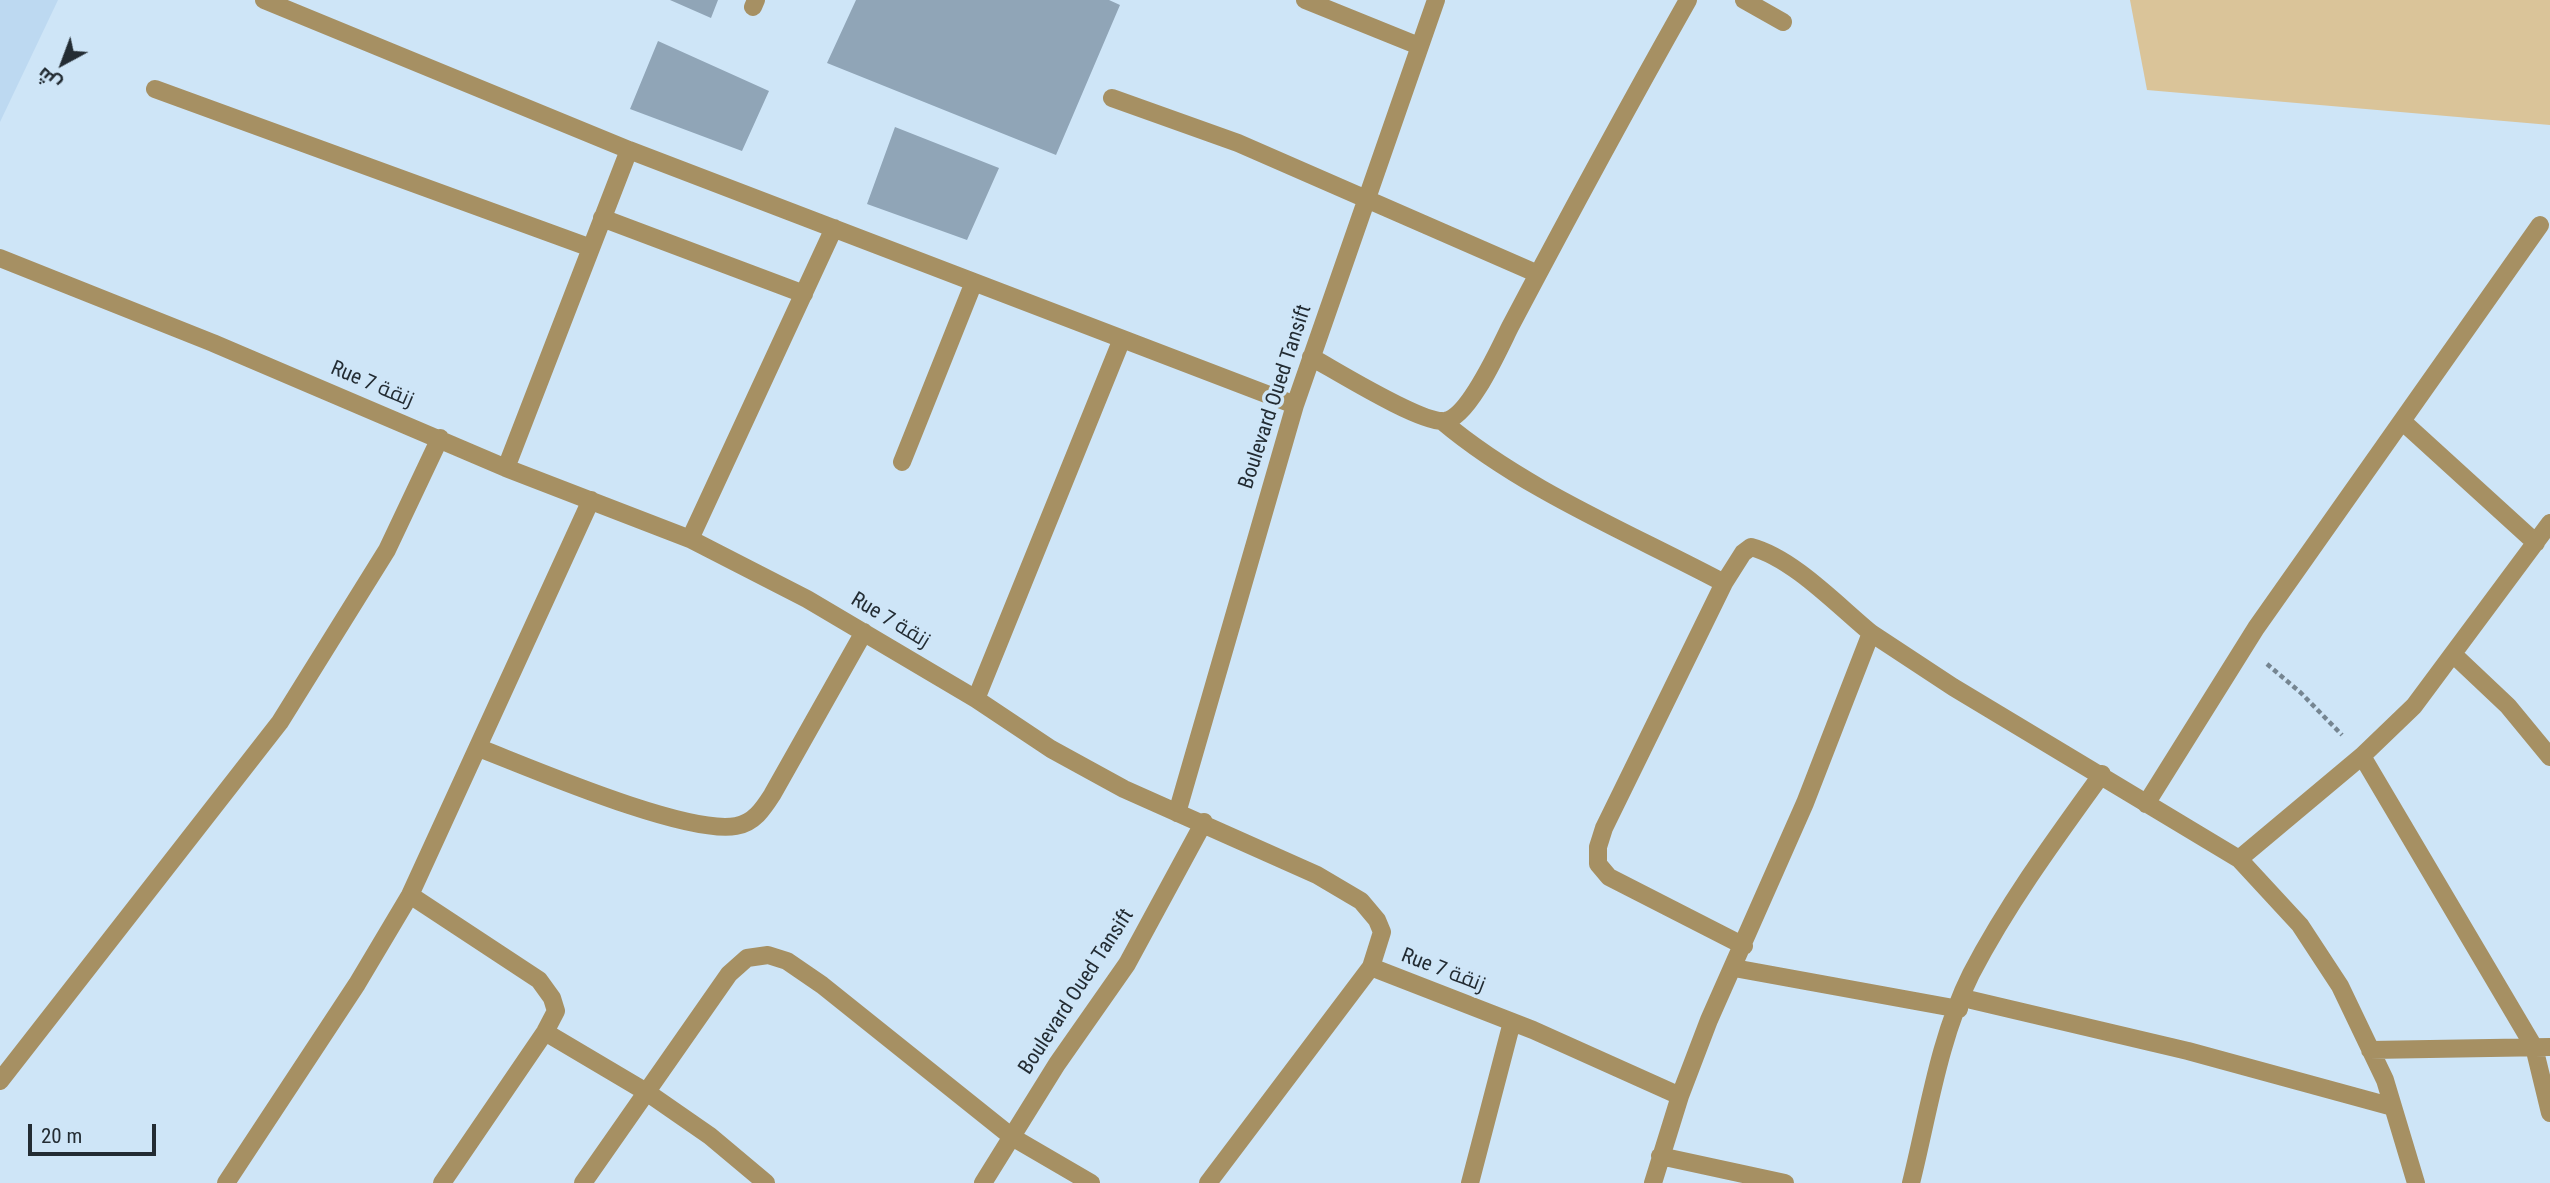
<!DOCTYPE html>
<meta charset="utf-8">
<style>
body{margin:0}
#map{position:relative;width:2550px;height:1183px;overflow:hidden;background:#cee5f7;font-family:"Roboto Condensed",Cairo,sans-serif}
canvas{display:block}
.north{position:absolute;left:28px;top:28px;width:70px;height:70px;-webkit-text-stroke:5px #cee5f7;paint-order:stroke;rotate:221deg;font-size:19px;font-weight:700;line-height:28px;text-align:center;color:#232c33}
.north::after{content:'';display:block;margin:auto;width:24px;height:32px;background:#232c33;clip-path:polygon(50% 0,100% 100%,50% 72%,0 100%)}
.scale{position:absolute;left:28px;top:1124px;width:128px;height:32px;box-sizing:border-box;border:4px solid #232c33;border-top:0;padding-left:9px;font-size:21px;line-height:24px;white-space:nowrap;color:#232c33;-webkit-text-stroke:5px #cee5f7;paint-order:stroke}
</style>
<div id="map">
<canvas width="2550" height="1183"></canvas>
<div class="north">ش</div>
<div class="scale">20 m</div>
</div>
<script>
const ctx = document.querySelector('canvas').getContext('2d');
ctx.lineJoin = 'round';
function paint(path, color) { ctx.fillStyle = color; ctx.fill(path, 'evenodd'); }
function trace(path, color, width, dash) { ctx.strokeStyle = color; ctx.lineWidth = width; ctx.lineCap = dash ? 'butt' : 'round'; ctx.setLineDash(dash || []); ctx.stroke(path); }
function write(font, color, halo, rows, align = 'center') {
  ctx.font = font + ' "Roboto Condensed",Cairo,sans-serif'; ctx.lineWidth = 7; ctx.setLineDash([]); ctx.textBaseline = 'middle'; ctx.strokeStyle = halo; ctx.fillStyle = color; for (const [text, x, y, turn = 0] of rows) {
    ctx.save(); ctx.translate(x, y); ctx.rotate((+turn || 0) * Math.PI / 180); ctx.textAlign = isNaN(turn) ? turn : align; if (halo) ctx.strokeText(text, 0, 0); ctx.fillText(text, 0, 0); ctx.restore();
  }
}
const built = new Path2D(`
 M 0,0 L 58,0 L 0,122 Z`);
const green = new Path2D(`
 M 2130,0 L 2550,0 L 2550,125 L 2147,90 Z`);
const building = new Path2D(`
 M 670,0 L 718,0 L 711,18 Z
 M 856,0 L 1109,0 L 1120,5 L 1056,155 L 827,63 Z
 M 658,41 L 769,91 L 742,151 L 630,109 Z
 M 895,127 L 999,168 L 967,240 L 867,204 Z`);
const path = new Path2D(`
 M 2267,664 L 2301,693 L 2342,735`);
const street = new Path2D(`
 M 264,0 L 629,150 L 1295,405
 M 1305,0 L 1419,46
 M 1744,0 L 1783,22
 M 753,7 L 756,0
 M 155,89 L 591,248
 M 1112,98 L 1238,143 L 1538,274
 M 602,218 L 804,294
 M 0,258 L 213,343 L 506,468 L 690,539 L 807,599 L 976,699 L 1051,749 L 1124,789 L 1317,875 L 1361,901 L 1377,920 L 1382,932 L 1371,967 L 1533,1030 L 1680,1096
 M 1311,357 C 1335,370 1421,424 1445,421 C 1469,417 1499,349 1510,327 C 1568,217 1627,108 1688,0
 M 1442,421 C 1524,490 1630,533 1724,583 L 1604,828 L 1598,847 L 1598,864 L 1609,877 L 1744,946
 M 2402,421 L 2536,543
 M 902,462 L 974,282
 M 506,468 L 629,150
 M 690,539 L 834,228
 M 1724,583 L 1743,553 L 1751,547 C 1793,558 1838,606 1871,633
 M 2454,655 L 2508,706 L 2550,757
 M 976,699 L 1122,339
 M 479,748 C 533,769 686,835 736,826 C 754,823 763,809 772,795 L 864,632
 M 2362,756 L 2534,1047 L 2550,1113
 M 2146,804 L 2256,628 L 2540,225
 M 1177,813 L 1295,405 L 1436,0
 M 2239,859 L 2300,925 L 2340,986 L 2385,1080 L 2416,1183
 M 410,895 L 539,980 L 552,998 L 556,1011 L 545,1032 L 442,1183
 M 1734,968 L 1959,1009
 M 1963,998 L 2188,1051 L 2393,1107
 M 545,1032 L 648,1093 L 710,1136 L 766,1183
 M 2370,1050 L 2550,1047
 M 0,1081 L 280,722 L 387,550 L 440,438
 M 1660,1156 L 1785,1183
 M 226,1183 L 357,984 L 410,895 L 591,500
 M 583,1183 L 729,974 L 747,958 L 768,955 L 787,961 L 822,985 L 1012,1137 L 1091,1183
 M 983,1183 L 1057,1064 L 1127,964 L 1204,822
 M 1208,1183 L 1371,967
 M 1470,1183 L 1512,1022
 M 1653,1183 L 1680,1096 L 1709,1020 L 1805,803 L 1871,633 L 1953,687 L 2239,859 L 2362,756 L 2414,706 L 2550,523
 M 1911,1183 C 1928,1115 1939,1038 1971,974 C 2008,903 2055,839 2102,774`);
const streetNames = [
 ["Rue 7 زنقة",372,385,23],
 ["Boulevard Oued Tansift",1276,397,-72],
 ["Rue 7 زنقة",890,621,31],
 ["Rue 7 زنقة",1443,971,21],
 ["Boulevard Oued Tansift",1077,992,-57]
];
paint(built, '#bdd9f1');
paint(green, '#dac499');
paint(building, '#90a5b7');
trace(path, '#758591', 4.5, [5, 3.5]);
trace(street, '#a69063', 18);
write('21px', '#232c33', '#cee5f7', streetNames);
</script>
